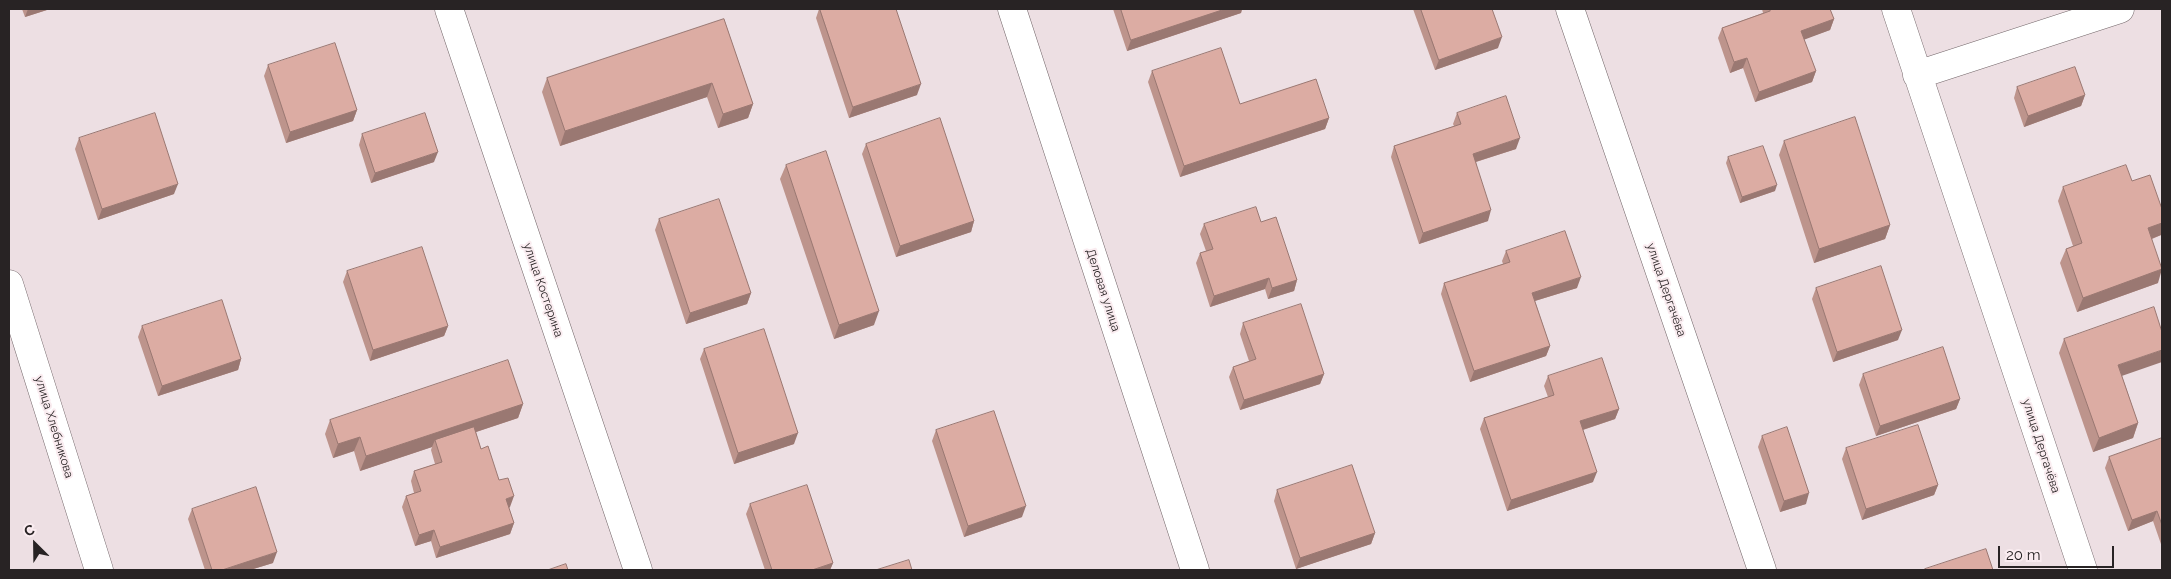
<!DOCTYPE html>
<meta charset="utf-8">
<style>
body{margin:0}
#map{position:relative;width:2171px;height:579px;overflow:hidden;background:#eddfe3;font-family:Raleway,sans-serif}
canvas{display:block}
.frame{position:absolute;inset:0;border:10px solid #282324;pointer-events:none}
.north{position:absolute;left:10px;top:519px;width:50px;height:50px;-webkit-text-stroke:4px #faecf0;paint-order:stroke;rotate:337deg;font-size:14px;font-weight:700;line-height:20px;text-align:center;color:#282324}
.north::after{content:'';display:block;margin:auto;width:18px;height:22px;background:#282324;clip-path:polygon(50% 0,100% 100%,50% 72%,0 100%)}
.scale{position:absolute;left:1998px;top:546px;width:116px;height:22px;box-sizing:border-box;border:2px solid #282324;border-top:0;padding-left:6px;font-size:15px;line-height:18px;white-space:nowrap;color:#282324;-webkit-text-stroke:4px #faecf0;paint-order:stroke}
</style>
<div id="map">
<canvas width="2171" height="579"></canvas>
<div class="frame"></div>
<div class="north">С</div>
<div class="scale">20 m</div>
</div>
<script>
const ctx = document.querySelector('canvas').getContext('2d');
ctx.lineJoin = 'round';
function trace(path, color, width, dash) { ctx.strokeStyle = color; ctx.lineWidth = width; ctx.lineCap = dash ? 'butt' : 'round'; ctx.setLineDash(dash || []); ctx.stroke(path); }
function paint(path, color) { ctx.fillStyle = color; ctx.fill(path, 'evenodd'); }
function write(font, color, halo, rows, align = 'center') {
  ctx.font = font + ' Raleway,sans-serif'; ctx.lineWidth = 4; ctx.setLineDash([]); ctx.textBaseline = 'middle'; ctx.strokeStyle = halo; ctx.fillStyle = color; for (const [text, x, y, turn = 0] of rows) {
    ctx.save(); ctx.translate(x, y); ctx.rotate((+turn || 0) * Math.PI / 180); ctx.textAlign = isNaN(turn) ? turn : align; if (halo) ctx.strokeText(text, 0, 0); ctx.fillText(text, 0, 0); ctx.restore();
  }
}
const minor = new Path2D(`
 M 449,9 L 638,570
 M 1012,9 L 1195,570
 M 1570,9 L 1762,570
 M 1896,9 L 2083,570
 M 1917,75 L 2120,9
 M 9,284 L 99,570`);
const wall = new Path2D(`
 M 22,9 L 50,9 L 25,17 Z
 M 819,9 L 820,9 L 917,95 L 849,118 L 816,18 Z
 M 1113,9 L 1242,9 L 1241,13 L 1127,51 Z
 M 1413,9 L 1492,9 L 1498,48 L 1435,70 Z
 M 1762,9 L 1830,9 L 1834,19 L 1830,30 L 1804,39 L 1816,71 L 1812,82 L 1755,102 L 1743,68 L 1730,73 L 1718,38 L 1722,28 L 1763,13 Z
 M 724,19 L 753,104 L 748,118 L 718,128 L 707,97 L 560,146 L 542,92 L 547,78 Z
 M 268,65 L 357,110 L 353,121 L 286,143 L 264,76 Z
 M 1152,71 L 1240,104 L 1329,118 L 1325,129 L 1180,177 L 1148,82 Z
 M 2017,87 L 2085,95 L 2081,106 L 2024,127 L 2014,98 Z
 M 1457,113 L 1516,149 L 1476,162 L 1488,221 L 1419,244 L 1391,157 L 1394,146 L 1454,126 L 1453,124 Z
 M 362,134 L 434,162 L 371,183 L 359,145 Z
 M 79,138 L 174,194 L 98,220 L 75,149 Z
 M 1784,141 L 1890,225 L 1885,239 L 1814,263 L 1779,155 Z
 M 866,144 L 974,221 L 971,232 L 896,257 L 862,154 Z
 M 1728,157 L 1775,191 L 1740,203 L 1726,163 Z
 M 786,165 L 874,325 L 834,339 L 780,179 Z
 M 2063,187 L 2162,209 L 2162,233 L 2161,235 L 2152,239 L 2158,283 L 2077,312 L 2060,263 L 2066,249 L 2073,246 L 2058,201 Z
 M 659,219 L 751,293 L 747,304 L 686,324 L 655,230 Z
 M 1261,222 L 1297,280 L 1294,291 L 1268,299 L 1265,289 L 1210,307 L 1196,263 L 1200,253 L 1206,251 L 1200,234 L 1204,224 Z
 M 1506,251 L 1577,288 L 1535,301 L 1550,346 L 1546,356 L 1470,382 L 1441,294 L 1444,283 L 1503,264 L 1502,261 Z
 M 347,271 L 448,326 L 444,336 L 370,361 L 343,282 Z
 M 1816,288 L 1898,340 L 1833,362 L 1812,299 Z
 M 1243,323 L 1324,374 L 1320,384 L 1240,410 L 1229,377 L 1233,367 L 1249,361 L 1240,334 Z
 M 142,326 L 241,359 L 238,370 L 158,396 L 138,337 Z
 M 2064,339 L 2122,376 L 2138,423 L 2133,438 L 2093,452 L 2059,353 Z
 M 704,349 L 794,444 L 734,464 L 700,359 Z
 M 1863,374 L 1960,399 L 1956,409 L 1876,436 L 1859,385 Z
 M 1548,376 L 1619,409 L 1615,419 L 1583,430 L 1593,482 L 1507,511 L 1480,429 L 1484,418 L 1548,397 L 1544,386 Z
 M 523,404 L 518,418 L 476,432 L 481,449 L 499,480 L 510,507 L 509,508 L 514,523 L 510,534 L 436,558 L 431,541 L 415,546 L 402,507 L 406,496 L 414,493 L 411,481 L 414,471 L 435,464 L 431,450 L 432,447 L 360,471 L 354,451 L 333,458 L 325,434 L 330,420 Z
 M 936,430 L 1022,517 L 964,537 L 932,441 Z
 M 1762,436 L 1806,504 L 1780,512 L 1758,447 Z
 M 2162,438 L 2162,547 L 2153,521 L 2128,531 L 2105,468 L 2109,457 Z
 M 1846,448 L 1938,485 L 1934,495 L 1862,520 L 1842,459 Z
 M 1277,490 L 1375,533 L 1371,544 L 1296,569 L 1274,501 Z
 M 750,504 L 833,563 L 830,570 L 765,570 L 746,514 Z
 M 192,509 L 273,563 L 250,570 L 205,570 L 188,519 Z`);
const shadedWall = new Path2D(`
 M 28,9 L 50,9 L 25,17 Z
 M 1225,9 L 1242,9 L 1241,13 L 1127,51 L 1131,40 Z
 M 1834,19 L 1830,30 L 1798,42 L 1801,31 Z
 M 1502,37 L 1498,48 L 1435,70 L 1439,60 Z
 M 1747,58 L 1743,68 L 1730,73 L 1734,62 Z
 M 1816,71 L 1812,82 L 1755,102 L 1759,92 Z
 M 712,83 L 707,97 L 560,146 L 565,131 Z
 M 921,84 L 917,95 L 849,118 L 853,107 Z
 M 2085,95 L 2081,106 L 2024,127 L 2028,116 Z
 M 753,104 L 748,118 L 718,128 L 723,114 Z
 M 357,110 L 353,121 L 286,143 L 290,132 Z
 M 1329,118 L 1325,129 L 1180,177 L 1184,166 Z
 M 1520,138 L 1516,149 L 1469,164 L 1473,154 Z
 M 438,152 L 434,162 L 371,183 L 375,173 Z
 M 178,184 L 174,194 L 98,220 L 102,209 Z
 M 1777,185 L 1775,191 L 1740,203 L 1742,197 Z
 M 1491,210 L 1488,221 L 1419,244 L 1423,233 Z
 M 974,221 L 971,232 L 896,257 L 900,246 Z
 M 2162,223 L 2162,233 L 2161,235 L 2143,242 L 2148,228 Z
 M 1890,225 L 1885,239 L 1814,263 L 1819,249 Z
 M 2162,269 L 2158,283 L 2077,312 L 2083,298 Z
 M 1581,277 L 1577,288 L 1528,303 L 1532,293 Z
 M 1269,278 L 1265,289 L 1210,307 L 1214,296 Z
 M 1297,280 L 1294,291 L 1268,299 L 1272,288 Z
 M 751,293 L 747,304 L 686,324 L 690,313 Z
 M 879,311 L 874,325 L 834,339 L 839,325 Z
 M 448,326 L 444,336 L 370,361 L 373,350 Z
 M 1902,330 L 1898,340 L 1833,362 L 1837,352 Z
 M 1550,346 L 1546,356 L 1470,382 L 1474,371 Z
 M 2162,350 L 2162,362 L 2113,379 L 2118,365 Z
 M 241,359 L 238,370 L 158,396 L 162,386 Z
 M 1324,374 L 1320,384 L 1240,410 L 1244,400 Z
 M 1960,399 L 1956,409 L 1876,436 L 1880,426 Z
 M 523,404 L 518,418 L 437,445 L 435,440 L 432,447 L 360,471 L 366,456 Z
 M 1619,409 L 1615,419 L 1576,432 L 1580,421 Z
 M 2138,423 L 2133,438 L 2093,452 L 2099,438 Z
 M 798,433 L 794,444 L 734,464 L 738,453 Z
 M 360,437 L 354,451 L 333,458 L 338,444 Z
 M 1597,472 L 1593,482 L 1507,511 L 1511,500 Z
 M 1938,485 L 1934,495 L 1862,520 L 1866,509 Z
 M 1809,493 L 1806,504 L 1780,512 L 1784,501 Z
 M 514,496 L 510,507 L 502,510 L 506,499 Z
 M 1026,506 L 1022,517 L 964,537 L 968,526 Z
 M 2157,511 L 2153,521 L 2128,531 L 2132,520 Z
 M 514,523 L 510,534 L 436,558 L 440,547 Z
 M 434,530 L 431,541 L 415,546 L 419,535 Z
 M 1375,533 L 1371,544 L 1296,569 L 1300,558 Z
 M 277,552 L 273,563 L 250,570 L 222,570 Z
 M 833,563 L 830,570 L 812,570 Z`);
const building = new Path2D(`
 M 820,9 L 896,9 L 921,84 L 853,107 Z
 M 1121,9 L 1225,9 L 1131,40 Z
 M 1421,9 L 1492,9 L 1502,37 L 1439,60 Z
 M 1769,9 L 1830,9 L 1834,19 L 1801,31 L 1816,71 L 1759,92 L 1747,58 L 1734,62 L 1722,28 L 1770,11 Z
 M 724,19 L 753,104 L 723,114 L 712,83 L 565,131 L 547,78 Z
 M 335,43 L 357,110 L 290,132 L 268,65 Z
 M 1221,48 L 1240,104 L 1316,79 L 1329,118 L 1184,166 L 1152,71 Z
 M 2075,67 L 2085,95 L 2028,116 L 2017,87 Z
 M 1506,96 L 1520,138 L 1473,154 L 1491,210 L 1423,233 L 1394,146 L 1461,124 L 1457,113 Z
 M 155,113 L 178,184 L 102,209 L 79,138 Z
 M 425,113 L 438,152 L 375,173 L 362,134 Z
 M 1855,117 L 1890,225 L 1819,249 L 1784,141 Z
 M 940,118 L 974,221 L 900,246 L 866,144 Z
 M 1763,146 L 1777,185 L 1742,197 L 1728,157 Z
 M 826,151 L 879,311 L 839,325 L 786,165 Z
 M 2126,165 L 2132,181 L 2150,175 L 2162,209 L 2162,223 L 2148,228 L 2162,269 L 2083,298 L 2066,249 L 2082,243 L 2063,187 Z
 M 719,199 L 751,293 L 690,313 L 659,219 Z
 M 1256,207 L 1261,222 L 1276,217 L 1297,280 L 1272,288 L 1269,278 L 1214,296 L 1200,253 L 1213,249 L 1204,224 Z
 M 1565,231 L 1581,277 L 1532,293 L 1550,346 L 1474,371 L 1444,283 L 1510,262 L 1506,251 Z
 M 422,247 L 448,326 L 373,350 L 347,271 Z
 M 1881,266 L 1902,330 L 1837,352 L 1816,288 Z
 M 222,300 L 241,359 L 162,386 L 142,326 Z
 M 1301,304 L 1324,374 L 1244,400 L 1233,367 L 1256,359 L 1243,323 Z
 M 2154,307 L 2162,332 L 2162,350 L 2118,365 L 2138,423 L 2099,438 L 2064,339 Z
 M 764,329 L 798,433 L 738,453 L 704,349 Z
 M 1943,347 L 1960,399 L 1880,426 L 1863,374 Z
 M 1602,358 L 1619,409 L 1580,421 L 1597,472 L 1511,500 L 1484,418 L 1554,395 L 1548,376 Z
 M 508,360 L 523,404 L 366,456 L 360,437 L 338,444 L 330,420 Z
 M 994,411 L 1026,506 L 968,526 L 936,430 Z
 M 1918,425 L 1938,485 L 1866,509 L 1846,448 Z
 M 474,427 L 481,449 L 488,446 L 499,480 L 508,478 L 514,496 L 506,499 L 514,523 L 440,547 L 434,530 L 419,535 L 406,496 L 421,491 L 414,471 L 442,462 L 435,440 Z
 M 1787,427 L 1809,493 L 1784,501 L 1762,436 Z
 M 2162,438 L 2162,525 L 2157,511 L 2132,520 L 2109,457 Z
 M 1352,465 L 1375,533 L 1300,558 L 1277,490 Z
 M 807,485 L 833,563 L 812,570 L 772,570 L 750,504 Z
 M 256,487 L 277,552 L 222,570 L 212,570 L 192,509 Z
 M 1986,549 L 1993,570 L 1926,570 L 1925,569 Z
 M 909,560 L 912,570 L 876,570 Z
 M 566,564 L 568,570 L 548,570 Z`);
const streetNames = [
 ["улица Костерина",543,290,71],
 ["Деловая улица",1103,290,72],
 ["улица Дергачёва",1666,290,71],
 ["улица Хлебникова",54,427,73],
 ["улица Дергачёва",2041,446,72]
];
trace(minor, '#73676a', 29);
trace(minor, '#fff', 28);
paint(wall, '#bd948c');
paint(shadedWall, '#9a7872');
paint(building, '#dcaca3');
trace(building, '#9a7872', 1);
write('12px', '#282324', '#faecf0', streetNames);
</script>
